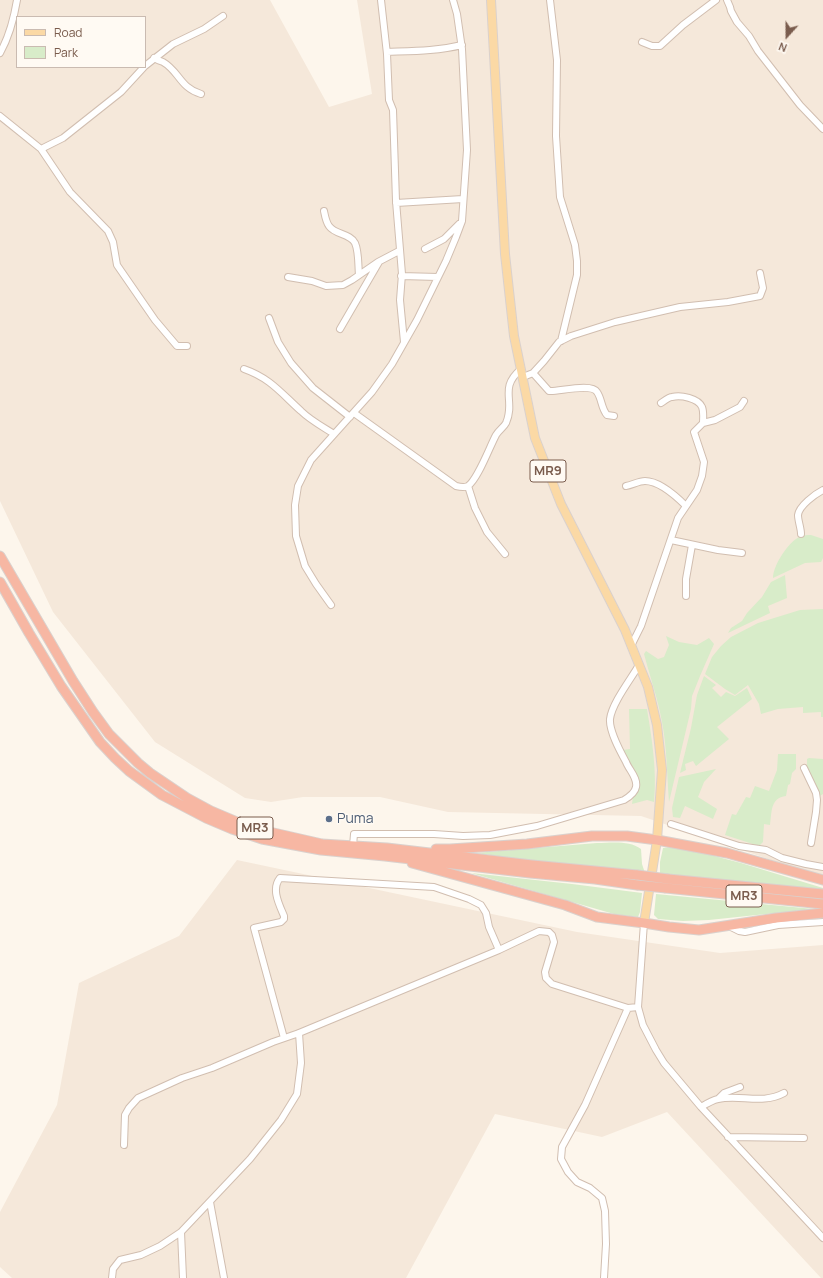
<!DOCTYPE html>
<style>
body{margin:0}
#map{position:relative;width:823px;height:1278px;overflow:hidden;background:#fdf6ec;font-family:Manrope,sans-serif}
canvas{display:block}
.legend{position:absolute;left:16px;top:16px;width:130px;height:52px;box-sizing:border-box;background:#fffaf3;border:1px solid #cabbb1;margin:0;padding:5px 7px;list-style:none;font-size:12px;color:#7a5c4d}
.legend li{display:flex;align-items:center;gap:8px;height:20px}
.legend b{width:20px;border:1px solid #cabbb1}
.north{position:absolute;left:767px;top:16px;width:40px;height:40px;-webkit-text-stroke:3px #fffaf3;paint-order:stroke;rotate:201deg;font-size:11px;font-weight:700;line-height:16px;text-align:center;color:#7a5c4d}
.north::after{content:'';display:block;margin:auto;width:14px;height:18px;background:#7a5c4d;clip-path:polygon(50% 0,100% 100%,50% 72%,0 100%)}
</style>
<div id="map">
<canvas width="823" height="1278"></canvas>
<ul class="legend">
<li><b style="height:5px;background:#fbd9a5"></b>Road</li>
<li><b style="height:11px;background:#d8ecc9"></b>Park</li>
</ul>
<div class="north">N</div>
</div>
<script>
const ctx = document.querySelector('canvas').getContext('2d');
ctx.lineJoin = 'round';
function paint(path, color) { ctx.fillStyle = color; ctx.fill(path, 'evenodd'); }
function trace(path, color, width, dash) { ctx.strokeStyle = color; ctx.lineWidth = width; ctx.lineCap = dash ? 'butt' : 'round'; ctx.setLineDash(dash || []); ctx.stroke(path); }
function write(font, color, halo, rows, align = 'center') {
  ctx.font = font + ' Manrope,sans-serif'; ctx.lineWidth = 3; ctx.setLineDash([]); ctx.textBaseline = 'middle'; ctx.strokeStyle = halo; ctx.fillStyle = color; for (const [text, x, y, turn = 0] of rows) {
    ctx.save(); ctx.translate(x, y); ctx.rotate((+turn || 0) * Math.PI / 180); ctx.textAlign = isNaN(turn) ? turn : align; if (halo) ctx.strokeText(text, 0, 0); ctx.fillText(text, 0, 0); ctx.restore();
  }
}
const residential = new Path2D(`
 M 0,0 L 270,0 L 329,107 L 372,94 L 357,0 L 823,0 L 823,876 L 780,863 L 641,816 L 448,812 L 380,797 L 303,797 L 271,802 L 245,798 L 155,742 L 53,612 L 0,501 ZM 17,17 L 145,17 L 145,67 L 17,67 Z
 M 237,860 L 577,932 L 720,953 L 823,945 L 823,1278 L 821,1278 L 667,1112 L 602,1137 L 495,1114 L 406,1278 L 12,1278 L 0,1267 L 0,1212 L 57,1105 L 79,983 L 179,936 Z`);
const green = new Path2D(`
 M 811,535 L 823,539 L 823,558 L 821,562 L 805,563 L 773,578 C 773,565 789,541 801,536 C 804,535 808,535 811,535 Z
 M 785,575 L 787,598 L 768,606 L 770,613 L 728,633 L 731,628 L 742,621 L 747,613 L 762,597 L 771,582 Z
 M 823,609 L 823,717 L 821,717 L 821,712 L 803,713 L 803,707 L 778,709 L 761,714 L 759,704 L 748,685 L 735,695 L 725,689 L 705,674 L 712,657 L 721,646 L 731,637 L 758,623 L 800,610 Z
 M 666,636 L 679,642 L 697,645 L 709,638 L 714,644 L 700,676 L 692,696 L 691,709 L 669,802 C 667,775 667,748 662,722 C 658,699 650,677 644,654 L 646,651 L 658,659 L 664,657 L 669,645 Z
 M 704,676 L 716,685 L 712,688 L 721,697 L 726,692 L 735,696 L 747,688 L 752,699 L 717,727 L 729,739 L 696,766 L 693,761 L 685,764 L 686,770 L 680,773 L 691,728 L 697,695 Z
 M 629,709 L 647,709 C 652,740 657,770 654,802 L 647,800 L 632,804 L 636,775 L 623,750 L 630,749 Z
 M 778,754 L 796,754 L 796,769 L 792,773 L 790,784 L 788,785 L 786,796 C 770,798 772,812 770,825 L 764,824 L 763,842 L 759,846 L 725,835 L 732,814 L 736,815 L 746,797 L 750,798 L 755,786 L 769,791 L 777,770 Z
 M 809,758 L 823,759 L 823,794 L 818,797 L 807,770 L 807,759 Z
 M 716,769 L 704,782 L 698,797 L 717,809 L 713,819 L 685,806 L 680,818 L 673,817 L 672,808 L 679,777 Z
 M 597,843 C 611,843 629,840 641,849 L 642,864 L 645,873 L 552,863 L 475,853 Z
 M 671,847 L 684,848 L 741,863 L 823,888 L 823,891 L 660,875 L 660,862 L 663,848 Z
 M 471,873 L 572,884 L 642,893 L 640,912 L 638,917 L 614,914 Z
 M 656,894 L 814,909 L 709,920 L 683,921 L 658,919 L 654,915 Z`);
const minor = new Path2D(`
 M 381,0 L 387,54 L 389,100 L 393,110 L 396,201 L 402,274 L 400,300 L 404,342
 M 550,0 L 557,60 L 556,136 L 560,197 L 575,245 L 577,261 L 577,275 L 561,341
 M 727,0 L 730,7 L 731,11 L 737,22 L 749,36 L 758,51 L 800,105 L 823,129
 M 642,42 L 652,46 L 660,46 L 683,25 L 716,0
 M 387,52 C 412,51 437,51 462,45
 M 0,53 C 9,37 14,18 17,0
 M 154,58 C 157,60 160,61 163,62 C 179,71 180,88 201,94
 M 145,66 L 173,44 L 204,29 L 223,16
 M 0,116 L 41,149 L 70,192 L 108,231 L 113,242 L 117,265 L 155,320 L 177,346 L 187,346
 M 41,149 L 63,138 L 121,92 L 144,67
 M 396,203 L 463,199
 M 324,211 C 325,216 326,222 329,226 C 335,235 350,233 355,243 C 359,252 358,265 359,275
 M 425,249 L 444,239 L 459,224
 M 401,276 L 438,277
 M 288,277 L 312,281 L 326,286 L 343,285 L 352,280 L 378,262 L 399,251
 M 269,318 L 278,342 L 291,363 L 313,388 L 350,417
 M 340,329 L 379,262
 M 244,369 C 270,378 281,393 301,411 C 310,420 323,427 334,434
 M 533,373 L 549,391 L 551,391 C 561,391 592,383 597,392 C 602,399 601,408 607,415 L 614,416
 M 523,377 L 533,373 L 544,361 L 559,342 L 571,336 L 615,322 L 680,307 L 728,302 L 760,296 L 763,288 L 760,273
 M 661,403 C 664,401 669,397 672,397 C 681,395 698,398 702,407 C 704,412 703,418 703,423
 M 354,413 L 456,486 C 460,487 464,488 468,486 C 478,479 490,446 496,435 C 499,430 504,427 506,423 C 516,400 498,389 521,369
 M 468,486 L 475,508 L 487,532 L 505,554
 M 626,486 C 632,485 639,481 645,481 C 660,481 676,496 686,506
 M 801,534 C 801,528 798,521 798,515 C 799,506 815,494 823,490
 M 671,540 L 718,550 L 742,553
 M 686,596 L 686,579 L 692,545
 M 331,605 L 316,584 L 305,566 L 296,536 L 295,505 L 298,486 L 311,460 L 372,392 L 392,364 L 417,320 L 446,261 L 456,237 L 462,221 L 467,150 L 462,49 L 457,14 L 453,0
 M 631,646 L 641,626 L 678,518 L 697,490 L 702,476 L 704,462 L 694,432 L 703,423 L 715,420 L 740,407 L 744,401
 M 804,768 L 816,793 L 817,800 L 816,812 L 811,843
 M 671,824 L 739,846 L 766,850 L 782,858 L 806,864 L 823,867
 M 353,846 L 354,834 L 434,834 L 463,836 L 490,835 L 537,826 L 624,800 C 629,797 635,793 636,787 C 638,778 629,770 626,762 C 620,751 609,731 610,719 C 612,703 631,679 639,665
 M 644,923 L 638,1007 L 643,1025 L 656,1050 L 664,1063 L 701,1107 L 823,1238
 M 729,926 L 739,931 L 745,932 L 778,925 L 823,922
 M 284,1038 L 254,928 L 281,922 L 284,919 L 284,916 C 279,904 271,889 280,878 L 434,887 L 469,899 L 481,905 L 486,913 L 489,927 L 499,950
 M 718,1099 L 724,1093 L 740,1087
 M 701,1107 C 706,1104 713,1100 718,1099 C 740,1094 762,1105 784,1093
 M 728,1137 L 804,1138
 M 124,1145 L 125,1115 L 129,1108 L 138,1098 L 182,1078 L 212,1068 L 273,1042 L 299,1033 L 499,950 L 539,931 L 549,932 L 552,935 L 554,942 L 545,972 L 546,978 L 552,984 L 628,1008 L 638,1007
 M 210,1202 L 224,1278
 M 112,1278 L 113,1269 L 120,1260 L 141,1255 L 160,1246 L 181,1232
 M 183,1278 L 181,1232 L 250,1159 L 281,1120 L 297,1094 L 301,1063 L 299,1033
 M 604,1278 L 606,1244 L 605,1211 L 602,1198 L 590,1188 L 577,1182 L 568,1172 L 561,1159 L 562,1147 L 585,1105 L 628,1008`);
const major = new Path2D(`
 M 491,0 L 505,254 L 514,336 L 535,438 L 561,504 L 625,630 L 648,687 L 657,725 L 662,770 L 657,840 L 644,923`);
const highway = new Path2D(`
 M 0,556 L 73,681 L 93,712 L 109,734 L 138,763 L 150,773 L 187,798 L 211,811 L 237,822 L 265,831 L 322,844 L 387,848 L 532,865 L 637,875
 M 0,582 L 29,633 L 61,686 L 100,742 L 115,758 L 129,771 L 162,795 L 206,818 L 232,829 L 262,839 L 321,850 L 385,856 L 530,873 L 595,879 L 637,885
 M 436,849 L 450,849 L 527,844 L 592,836 L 627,836 L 657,840 L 727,853 L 823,880
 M 412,863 L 565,905 L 597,917 L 644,923 L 669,927 L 699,930 L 776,918 L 823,913
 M 668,879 L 823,894
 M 666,888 L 823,904`);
const highwayBridge = new Path2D(`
 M 637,875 L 668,879
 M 637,885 L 666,888`);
const markers = [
 [329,819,4,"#5c6f8a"]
];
const shields = [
 [548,471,36],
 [255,828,36],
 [744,896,36]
];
const shieldNames = [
 ["MR9",548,471],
 ["MR3",255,828],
 ["MR3",744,896]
];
const serviceNames = [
 ["Puma",337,819]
];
paint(residential, '#f5e8da');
paint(green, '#d8ecc9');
trace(minor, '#d1beb0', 8);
trace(major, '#dad1cd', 10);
trace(highway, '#dad1cd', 11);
trace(minor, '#fff', 6);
trace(major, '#fbd9a5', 8);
trace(highway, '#f7b7a3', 9);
trace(highwayBridge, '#dad1cd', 11, []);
trace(highwayBridge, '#f7b7a3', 9);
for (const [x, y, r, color] of markers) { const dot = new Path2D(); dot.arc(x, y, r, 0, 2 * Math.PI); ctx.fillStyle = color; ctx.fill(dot); trace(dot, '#fffaf3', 1.5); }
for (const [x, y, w] of shields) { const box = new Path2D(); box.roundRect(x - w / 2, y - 11, w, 22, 3); ctx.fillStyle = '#fffaf3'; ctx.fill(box); trace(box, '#7a5c4d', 1); }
write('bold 13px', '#7a5c4d', null, shieldNames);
write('14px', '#4e5e75', '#fffaf3', serviceNames, 'left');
</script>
